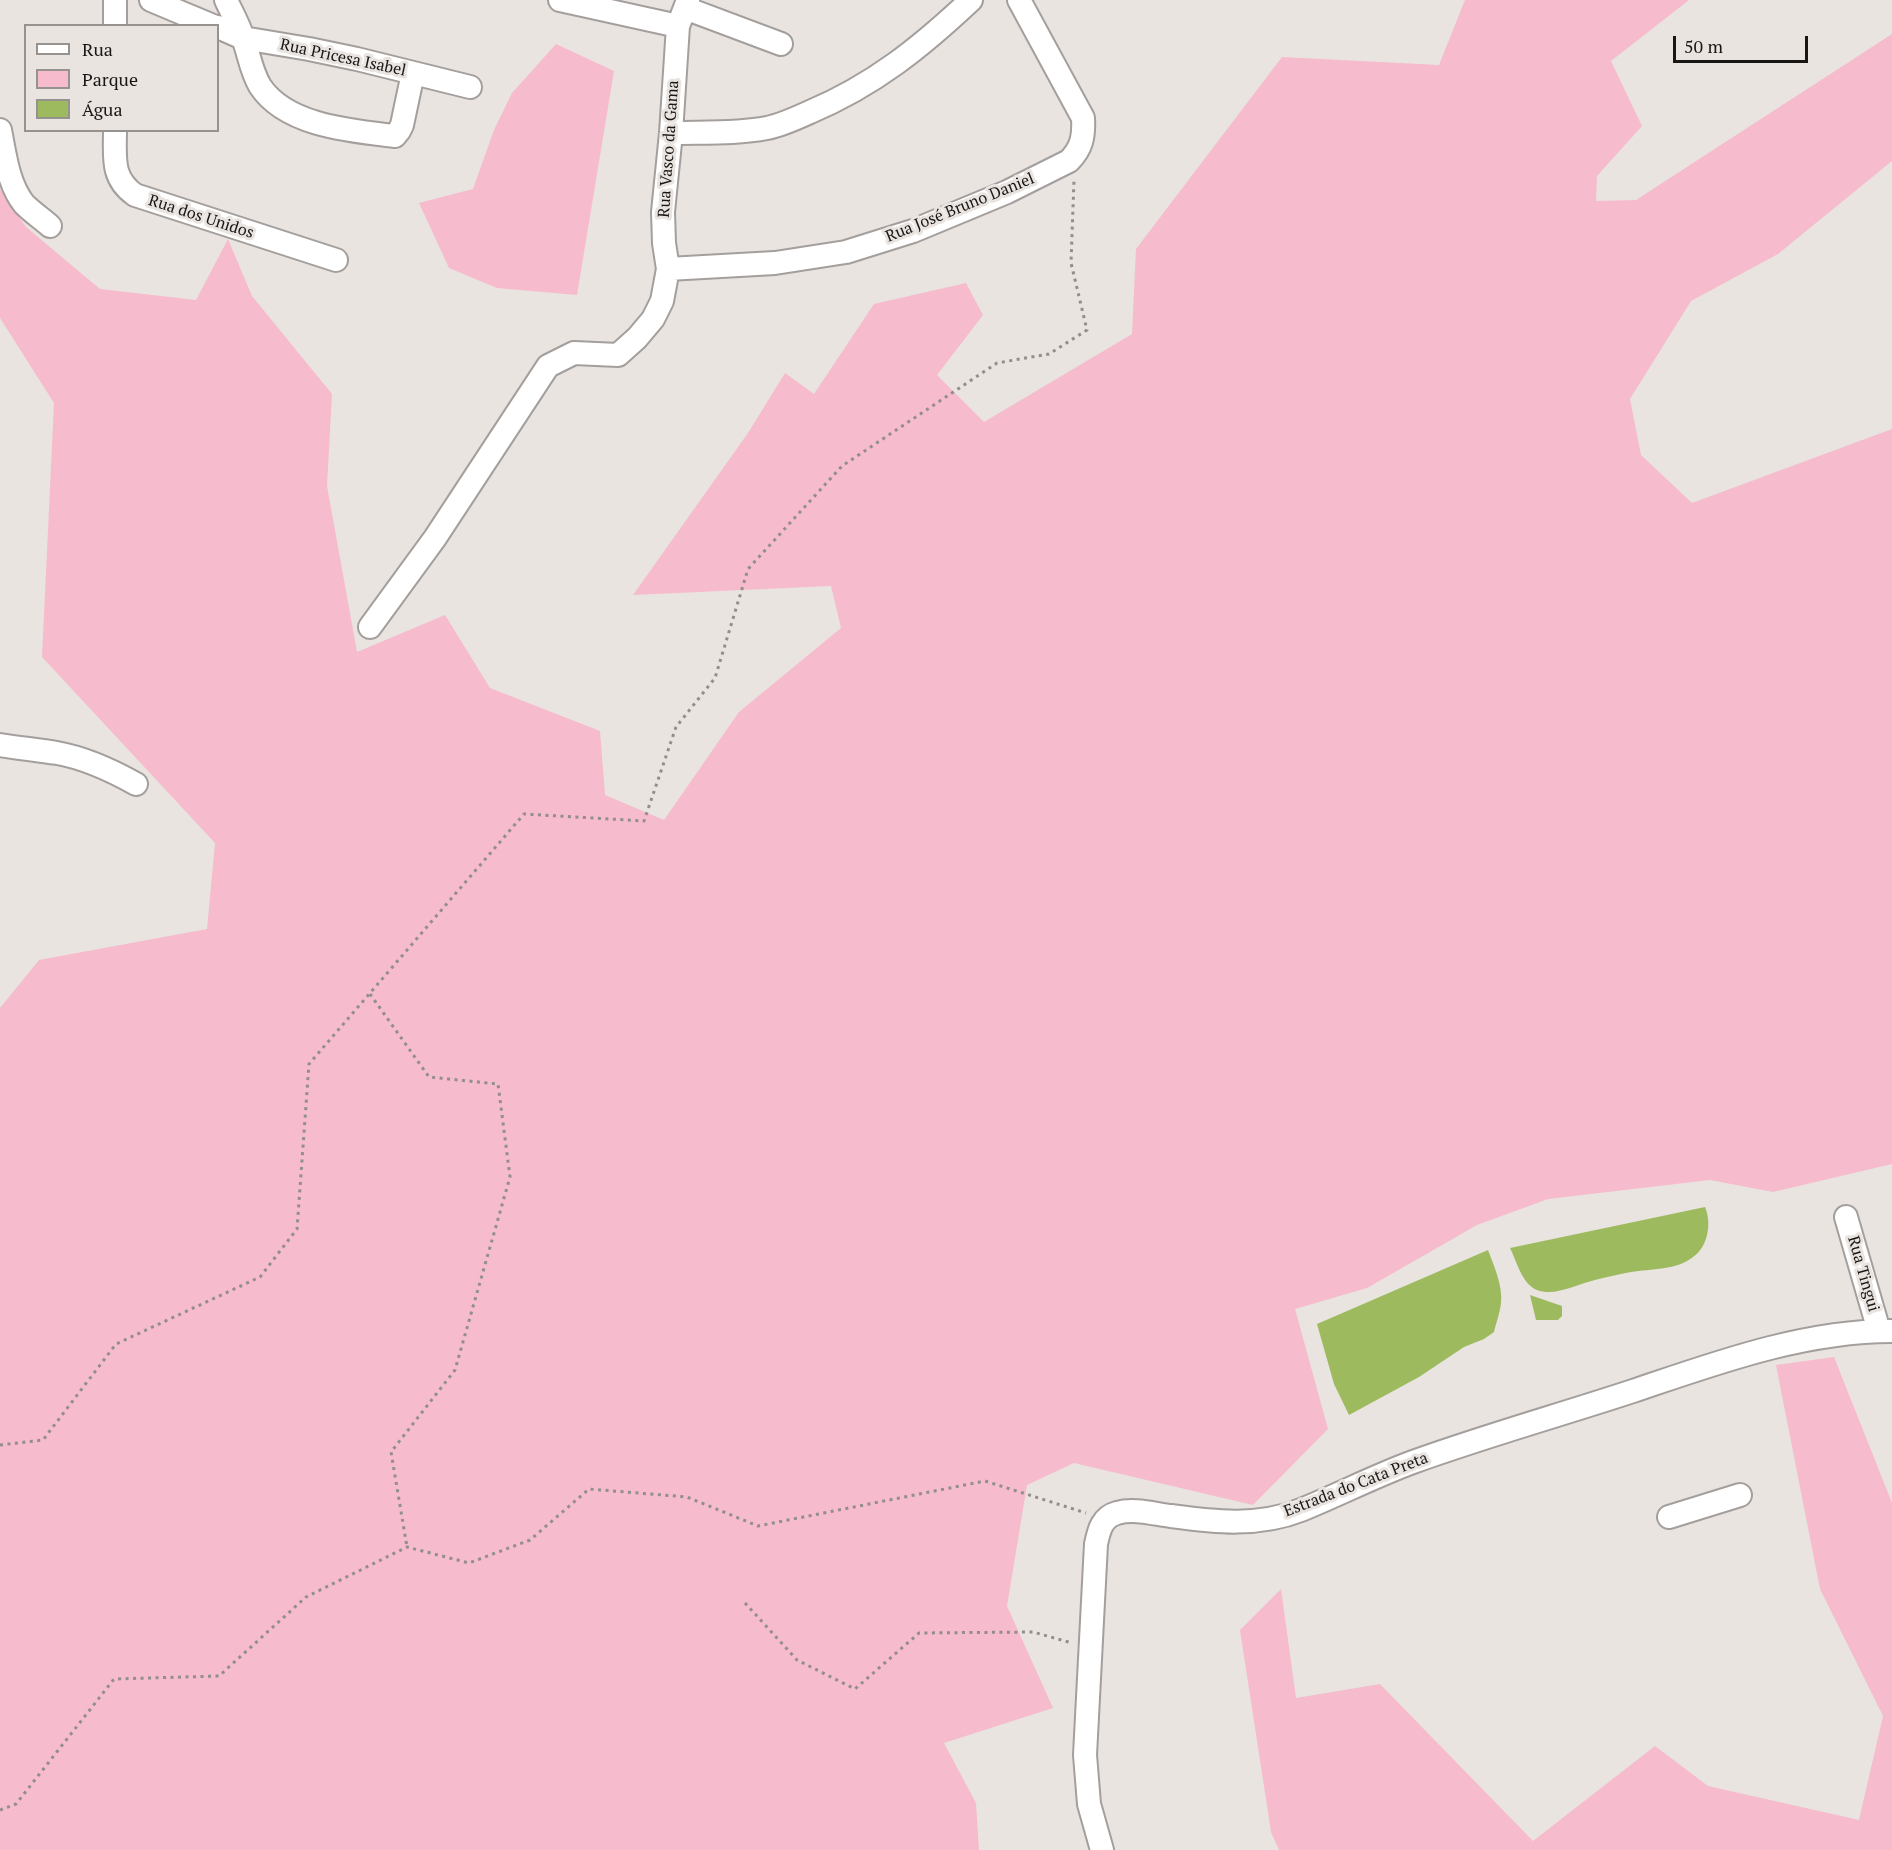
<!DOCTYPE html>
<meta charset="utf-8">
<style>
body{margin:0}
#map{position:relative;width:1892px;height:1850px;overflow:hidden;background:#e9e4e0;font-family:"PT Serif",serif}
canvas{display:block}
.legend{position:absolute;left:24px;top:24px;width:195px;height:108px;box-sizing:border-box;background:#e9e4e0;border:2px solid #96928f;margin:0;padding:8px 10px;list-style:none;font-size:18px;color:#191716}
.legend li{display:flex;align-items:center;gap:12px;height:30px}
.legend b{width:30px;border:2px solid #96928f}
.scale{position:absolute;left:1673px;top:36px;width:135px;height:27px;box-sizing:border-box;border:3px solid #191716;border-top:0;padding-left:8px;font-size:18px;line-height:21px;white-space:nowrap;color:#191716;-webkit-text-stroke:4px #e9e4e0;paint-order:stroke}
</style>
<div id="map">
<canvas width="1892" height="1850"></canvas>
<ul class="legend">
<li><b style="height:8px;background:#fff"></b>Rua</li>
<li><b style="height:16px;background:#f6bbcc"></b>Parque</li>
<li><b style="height:16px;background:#9dbb5e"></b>Água</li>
</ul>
<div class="scale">50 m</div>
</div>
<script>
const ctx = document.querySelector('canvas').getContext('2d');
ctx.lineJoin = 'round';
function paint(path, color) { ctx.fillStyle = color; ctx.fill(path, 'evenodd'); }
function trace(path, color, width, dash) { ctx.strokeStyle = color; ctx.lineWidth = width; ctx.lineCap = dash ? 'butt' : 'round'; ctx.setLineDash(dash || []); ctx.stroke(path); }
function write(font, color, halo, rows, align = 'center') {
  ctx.font = font + ' "PT Serif",serif'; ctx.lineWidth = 6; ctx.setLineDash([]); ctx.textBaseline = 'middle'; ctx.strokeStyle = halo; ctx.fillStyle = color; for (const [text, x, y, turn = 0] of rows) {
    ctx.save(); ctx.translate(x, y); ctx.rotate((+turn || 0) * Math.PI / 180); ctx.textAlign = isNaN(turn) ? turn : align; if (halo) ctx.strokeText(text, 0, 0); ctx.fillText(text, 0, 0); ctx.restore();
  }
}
const green = new Path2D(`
 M 1465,0 L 1689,0 L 1611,61 L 1642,126 L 1597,176 L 1596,201 L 1636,200 L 1892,34 L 1892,161 L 1778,254 L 1691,301 L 1630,399 L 1641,455 L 1692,503 L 1892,429 L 1892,1164 L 1773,1192 L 1710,1180 L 1548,1199 L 1477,1225 L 1367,1288 L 1295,1309 L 1328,1429 L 1253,1505 L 1074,1463 L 1027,1485 L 1007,1606 L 1053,1708 L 944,1743 L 976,1803 L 979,1850 L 0,1850 L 0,1008 L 39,960 L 207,929 L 215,843 L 42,657 L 54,403 L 0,318 L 0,189 L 26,227 L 100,289 L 196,300 L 228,239 L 252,296 L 332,394 L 327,486 L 357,652 L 445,615 L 490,688 L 600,731 L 605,795 L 664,820 L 739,712 L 841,628 L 831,586 L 633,595 L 748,433 L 785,373 L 814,394 L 874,304 L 966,283 L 983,315 L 937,375 L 984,422 L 1132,334 L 1136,249 L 1282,57 L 1439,65 Z
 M 556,44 L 614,71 L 577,295 L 497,288 L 449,268 L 419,203 L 473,189 L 494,130 L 512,93 Z
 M 1834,1357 L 1892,1503 L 1892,1850 L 1279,1850 L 1271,1832 L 1240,1630 L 1281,1589 L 1296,1698 L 1380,1684 L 1533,1841 L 1655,1746 L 1708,1786 L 1859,1820 L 1883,1716 L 1820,1589 L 1776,1365 Z`);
const water = new Path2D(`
 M 1705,1207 C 1712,1223 1708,1247 1693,1257 C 1677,1270 1651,1269 1631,1272 C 1619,1274 1607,1277 1595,1280 C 1577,1284 1555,1297 1537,1290 C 1522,1284 1517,1262 1510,1248 Z
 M 1488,1250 C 1494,1266 1503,1286 1501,1303 C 1500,1313 1496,1323 1494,1332 L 1484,1339 L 1464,1347 L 1419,1377 L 1349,1415 L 1334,1384 L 1317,1324 Z
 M 1530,1295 L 1562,1306 L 1562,1316 L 1558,1320 L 1536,1320 Z`);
const path = new Path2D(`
 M 370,994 L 429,1077 L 498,1084 L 510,1177 L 455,1370 L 391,1452 L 407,1547
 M 0,1445 L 43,1440 L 116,1344 L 260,1277 L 297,1229 L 309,1064 L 524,814 L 644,821 L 676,727 L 715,678 L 748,569 L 842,466 L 997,363 L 1049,354 L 1087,330 L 1071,263 L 1074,180
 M 745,1603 L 797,1660 L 855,1689 L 919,1633 L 1033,1632 L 1072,1643
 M 0,1810 L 16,1804 L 114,1679 L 219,1676 L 306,1597 L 407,1547 L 469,1563 L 530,1540 L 589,1489 L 687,1497 L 758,1526 L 985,1481 L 1086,1513`);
const minor = new Path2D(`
 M 115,0 L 115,26
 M 151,0 L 213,26
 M 226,0 C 232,13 239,25 243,38 C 249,54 251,71 260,86 C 286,126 352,131 395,136 L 399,131 L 402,125 L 413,73
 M 560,0 L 678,26
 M 685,8 L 781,44
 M 218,27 L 243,38 L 309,49 L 357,59 L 470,87
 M 0,130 C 5,155 8,184 24,204 C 32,212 42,219 50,226
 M 115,130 C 115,158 111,178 135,195 L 336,260
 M 671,133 C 702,132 736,134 767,128 C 782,125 797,118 810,112 C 874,85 921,47 971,0
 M 668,269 L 775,263 L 846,252 L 913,231 L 1007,192 L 1069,161 C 1082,148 1084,136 1083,118 L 1019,0
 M 370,627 L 435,538 L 548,366 L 574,353 L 618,355 L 637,338 L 653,319 L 662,301 L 668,269 L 664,243 L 663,212 L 671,133 L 678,26 L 688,0
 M 0,745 C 19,748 38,750 57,753 C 85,758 111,770 136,784
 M 1846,1217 L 1879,1331
 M 1669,1517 L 1740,1495
 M 1102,1850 L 1089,1804 L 1085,1755 L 1096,1544 C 1099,1530 1102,1517 1117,1513 C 1134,1508 1154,1514 1171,1516 C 1215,1522 1258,1527 1301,1510 C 1338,1495 1375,1476 1413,1462 C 1485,1436 1560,1415 1633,1391 C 1716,1363 1803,1331 1892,1331`);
const streetNames = [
 ["Rua Pricesa Isabel",343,58,12],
 ["Rua Vasco da Gama",669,149,-86],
 ["Rua José Bruno Daniel",960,208,-22],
 ["Rua dos Unidos",201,217,18],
 ["Rua Tingui",1863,1274,74],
 ["Estrada do Cata Preta",1356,1485,-21]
];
paint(green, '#f6bbcc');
paint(water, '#9dbb5e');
trace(minor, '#a49f9c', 26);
trace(path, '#928e8b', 3, [3, 4.5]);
trace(minor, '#fff', 22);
write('16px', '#191716', '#e9e4e0', streetNames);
</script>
